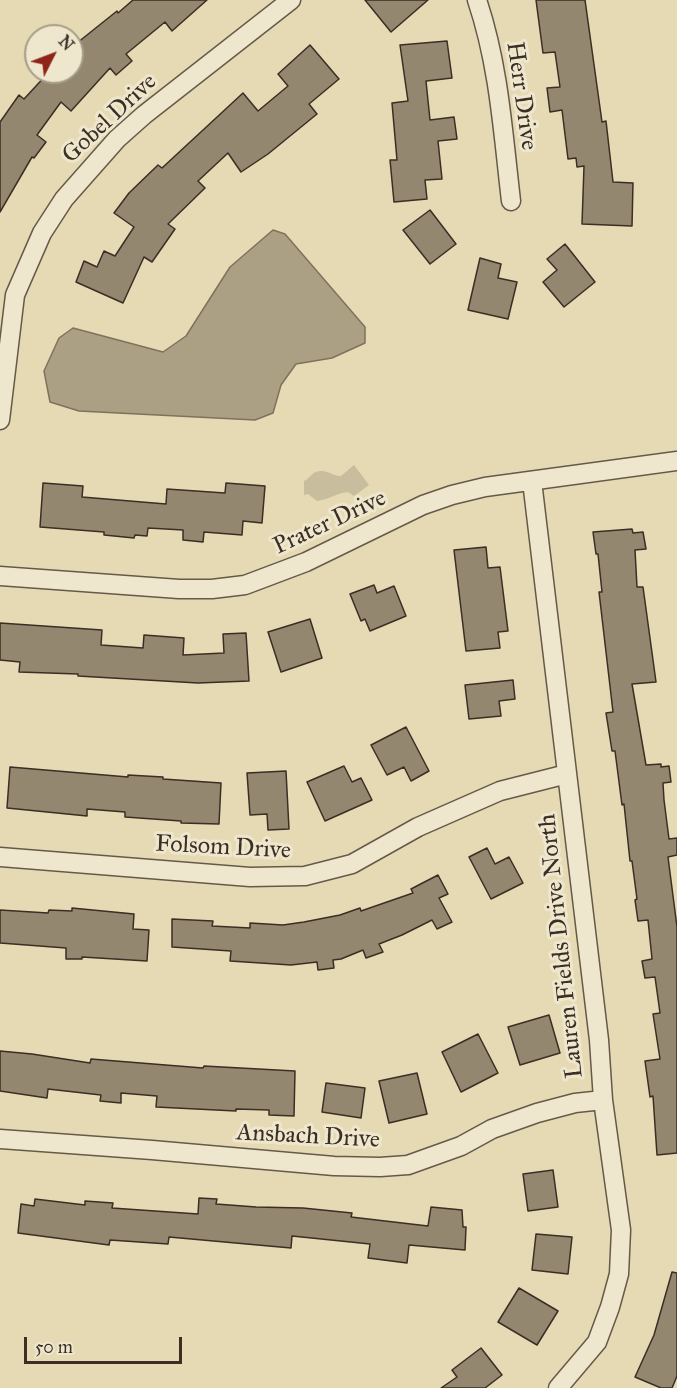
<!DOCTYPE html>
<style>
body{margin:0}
#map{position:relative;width:677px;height:1388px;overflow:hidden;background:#e5dab4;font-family:"IM FELL Great Primer",serif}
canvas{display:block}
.north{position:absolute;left:24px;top:24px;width:60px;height:60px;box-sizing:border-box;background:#eee7ce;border:2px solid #a69d8a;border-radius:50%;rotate:48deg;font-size:16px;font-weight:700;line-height:24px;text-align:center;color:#3b2e25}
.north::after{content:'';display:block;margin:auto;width:21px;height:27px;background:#8f2418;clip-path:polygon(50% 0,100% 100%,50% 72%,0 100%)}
.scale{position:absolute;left:24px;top:1337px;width:158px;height:27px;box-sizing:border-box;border:3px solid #3b2e25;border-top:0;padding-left:8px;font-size:18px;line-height:21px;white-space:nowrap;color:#3b2e25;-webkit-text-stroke:4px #eee7ce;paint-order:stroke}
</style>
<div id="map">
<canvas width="677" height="1388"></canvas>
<div class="north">N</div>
<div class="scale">50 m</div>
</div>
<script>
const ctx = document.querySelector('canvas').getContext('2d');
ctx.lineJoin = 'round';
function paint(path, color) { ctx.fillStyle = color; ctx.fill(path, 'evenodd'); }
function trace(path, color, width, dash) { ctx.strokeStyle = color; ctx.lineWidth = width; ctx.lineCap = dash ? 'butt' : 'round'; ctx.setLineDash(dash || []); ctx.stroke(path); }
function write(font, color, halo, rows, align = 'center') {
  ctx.font = font + ' "IM FELL Great Primer",serif'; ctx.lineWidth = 6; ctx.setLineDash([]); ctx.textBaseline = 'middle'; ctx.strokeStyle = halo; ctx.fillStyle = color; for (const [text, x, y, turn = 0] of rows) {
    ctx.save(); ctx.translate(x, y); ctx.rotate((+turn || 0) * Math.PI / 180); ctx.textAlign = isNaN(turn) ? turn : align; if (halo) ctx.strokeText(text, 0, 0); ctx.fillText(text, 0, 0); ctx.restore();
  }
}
const green = new Path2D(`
 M 354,465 L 369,485 L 354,496 L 348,492 C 336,493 329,500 317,501 L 308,494 L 304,495 L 304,481 C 309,479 312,473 316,472 C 325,468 332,476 341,476 Z`);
const water = new Path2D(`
 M 273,230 L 285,234 L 365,327 L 365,343 L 332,358 L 296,364 L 281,385 L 273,413 L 255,420 L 79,411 L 50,402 L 44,371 L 59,338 L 73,328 L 163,352 L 186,336 L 230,267 Z`);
const building = new Path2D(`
 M 133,0 L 207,0 L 172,31 L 165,22 L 126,54 L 132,61 L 116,75 L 110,68 L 71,111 L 61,102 L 37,135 L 46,142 L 34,158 L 32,157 L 0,212 L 0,122 L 19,95 L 24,99 L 49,72 L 72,72 L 72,47 L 117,11 L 118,13 Z
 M 365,0 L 428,0 L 391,32 Z
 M 536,0 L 585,0 L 602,122 L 606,121 L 613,182 L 633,183 L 632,226 L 582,224 L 584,166 L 577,167 L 576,158 L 568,159 L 562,110 L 550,112 L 547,88 L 560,87 L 555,52 L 543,53 Z
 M 447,41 L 452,78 L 426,81 L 430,120 L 454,117 L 457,139 L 438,141 L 442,179 L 425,180 L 427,199 L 394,202 L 390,160 L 397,160 L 392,103 L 408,101 L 400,45 Z
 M 310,45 L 339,79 L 309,104 L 317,114 L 268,154 L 241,172 L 228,153 L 198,181 L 205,188 L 168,224 L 175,229 L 152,262 L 144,257 L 123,303 L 76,282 L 84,261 L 97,267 L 104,251 L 115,256 L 134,227 L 114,213 L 129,193 L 158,165 L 162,168 L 243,93 L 258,111 L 288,86 L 278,74 Z
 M 430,210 L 456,244 L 430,264 L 403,230 Z
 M 565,244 L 595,282 L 564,307 L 543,282 L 557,270 L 547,259 Z
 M 480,258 L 501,264 L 498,278 L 517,282 L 508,319 L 468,310 Z
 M 43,483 L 83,486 L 82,497 L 166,504 L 167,489 L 225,493 L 226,483 L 265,486 L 262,523 L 243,521 L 242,535 L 204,532 L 203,542 L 183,540 L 183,530 L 148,528 L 147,536 L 135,535 L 134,538 L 104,535 L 104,532 L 40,527 Z
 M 632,529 L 633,533 L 643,532 L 646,549 L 635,550 L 637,587 L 643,587 L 656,682 L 632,684 L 646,765 L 661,764 L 661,767 L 669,766 L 671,782 L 663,783 L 664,800 L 669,839 L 677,838 L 677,855 L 668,857 L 677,927 L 677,1153 L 657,1155 L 653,1096 L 650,1097 L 645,1061 L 660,1059 L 653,1014 L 660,1013 L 655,977 L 645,978 L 642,961 L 652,959 L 648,920 L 638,921 L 635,900 L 637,899 L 632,861 L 630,861 L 624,804 L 622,805 L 615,751 L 612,751 L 606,713 L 613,712 L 599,592 L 602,592 L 598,554 L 596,554 L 593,532 Z
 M 486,547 L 488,568 L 500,567 L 508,631 L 498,632 L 500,648 L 466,651 L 454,550 Z
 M 374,585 L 377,593 L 394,586 L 406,616 L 370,631 L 365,619 L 361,621 L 350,594 Z
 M 310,619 L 322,658 L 281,672 L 268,632 Z
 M 0,623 L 102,630 L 101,645 L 143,648 L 144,635 L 184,638 L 183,655 L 224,653 L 223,634 L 246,633 L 249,681 L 198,683 L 78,676 L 78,674 L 19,672 L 20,662 L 0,660 Z
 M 513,680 L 515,699 L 499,701 L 501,716 L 469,719 L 465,685 Z
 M 406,727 L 429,771 L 411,781 L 404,767 L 387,775 L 371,745 Z
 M 344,766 L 352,782 L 361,778 L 372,800 L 325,821 L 307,782 Z
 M 10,767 L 128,777 L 128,775 L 163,777 L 163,779 L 221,783 L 219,824 L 181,823 L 181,821 L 125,817 L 125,812 L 87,809 L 87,816 L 7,808 Z
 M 286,771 L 289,829 L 268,830 L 267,814 L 250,815 L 247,773 Z
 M 487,848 L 495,864 L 509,857 L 523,883 L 491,899 L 469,857 Z
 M 438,875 L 448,894 L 439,898 L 452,922 L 437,929 L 432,920 L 402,935 L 379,944 L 383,952 L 366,958 L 363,950 L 341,959 L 333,960 L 334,968 L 318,970 L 317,962 L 291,965 L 230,961 L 231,951 L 172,947 L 172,919 L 213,921 L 212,926 L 250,928 L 250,923 L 283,925 L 304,922 L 340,915 L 360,908 L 361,911 L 413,893 L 411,889 Z
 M 72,908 L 134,914 L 133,929 L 149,930 L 147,961 L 82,957 L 82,959 L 66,959 L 66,948 L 0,943 L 0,910 L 48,913 L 49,910 L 72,911 Z
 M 549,1015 L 560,1053 L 520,1065 L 508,1027 Z
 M 478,1034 L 498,1073 L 461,1092 L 442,1052 Z
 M 0,1051 L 32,1054 L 90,1063 L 91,1059 L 203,1068 L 204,1066 L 295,1071 L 294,1116 L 269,1115 L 269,1110 L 236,1109 L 236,1111 L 156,1107 L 157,1096 L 121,1093 L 121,1103 L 100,1101 L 101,1095 L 48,1089 L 47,1098 L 0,1091 Z
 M 417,1073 L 427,1114 L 389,1123 L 379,1081 Z
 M 326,1083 L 365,1088 L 361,1118 L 322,1112 Z
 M 553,1170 L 558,1207 L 528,1211 L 523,1174 Z
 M 199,1198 L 217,1199 L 216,1204 L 256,1207 L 303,1208 L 352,1213 L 351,1217 L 428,1226 L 431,1207 L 462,1210 L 463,1227 L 466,1227 L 465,1250 L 409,1245 L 407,1263 L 368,1258 L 370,1244 L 292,1236 L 291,1248 L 169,1237 L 168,1244 L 110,1240 L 109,1245 L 18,1233 L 21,1204 L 34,1206 L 35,1199 L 85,1205 L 85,1201 L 113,1203 L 112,1208 L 198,1214 Z
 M 536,1234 L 572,1237 L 568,1274 L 532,1270 Z
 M 672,1272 L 677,1273 L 677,1376 L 672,1388 L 661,1388 L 635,1377 L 654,1335 Z
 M 519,1288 L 558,1311 L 537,1345 L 498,1322 Z
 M 481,1348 L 502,1375 L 485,1388 L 441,1388 L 457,1377 L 452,1370 Z`);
const minor = new Path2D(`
 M 477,0 C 499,65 503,133 511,201
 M 0,420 L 15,295 L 42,233 L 64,199 L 117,139 L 144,115 L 291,0
 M 532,481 L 599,1040 L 603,1100 L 621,1230 L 619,1274 L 610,1307 L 597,1342 L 558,1388
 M 0,576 L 179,589 L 212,589 L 245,585 L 306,562 L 423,505 L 452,495 L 485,487 L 677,461
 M 0,857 L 250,877 L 305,876 L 352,864 L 418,827 L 500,791 L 567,774
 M 0,1139 L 152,1150 L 334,1166 L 380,1167 L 408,1165 L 461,1146 L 492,1129 L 537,1113 L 575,1103 L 603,1100`);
const streetNames = [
 ["Herr Drive",521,96,82],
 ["Gobel Drive",110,119,-43],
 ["Prater Drive",330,523,-25],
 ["Folsom Drive",223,848,3],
 ["Lauren Fields Drive North",562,946,-96],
 ["Ansbach Drive",308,1137,3]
];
paint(green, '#c8bd9c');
paint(water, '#aba083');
trace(water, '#7e725d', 1.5);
paint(building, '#93876f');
trace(building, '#3b2e25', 1.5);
trace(minor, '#665949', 21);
trace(minor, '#eee7ce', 18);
write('24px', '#3b2e25', '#eee7ce', streetNames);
</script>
